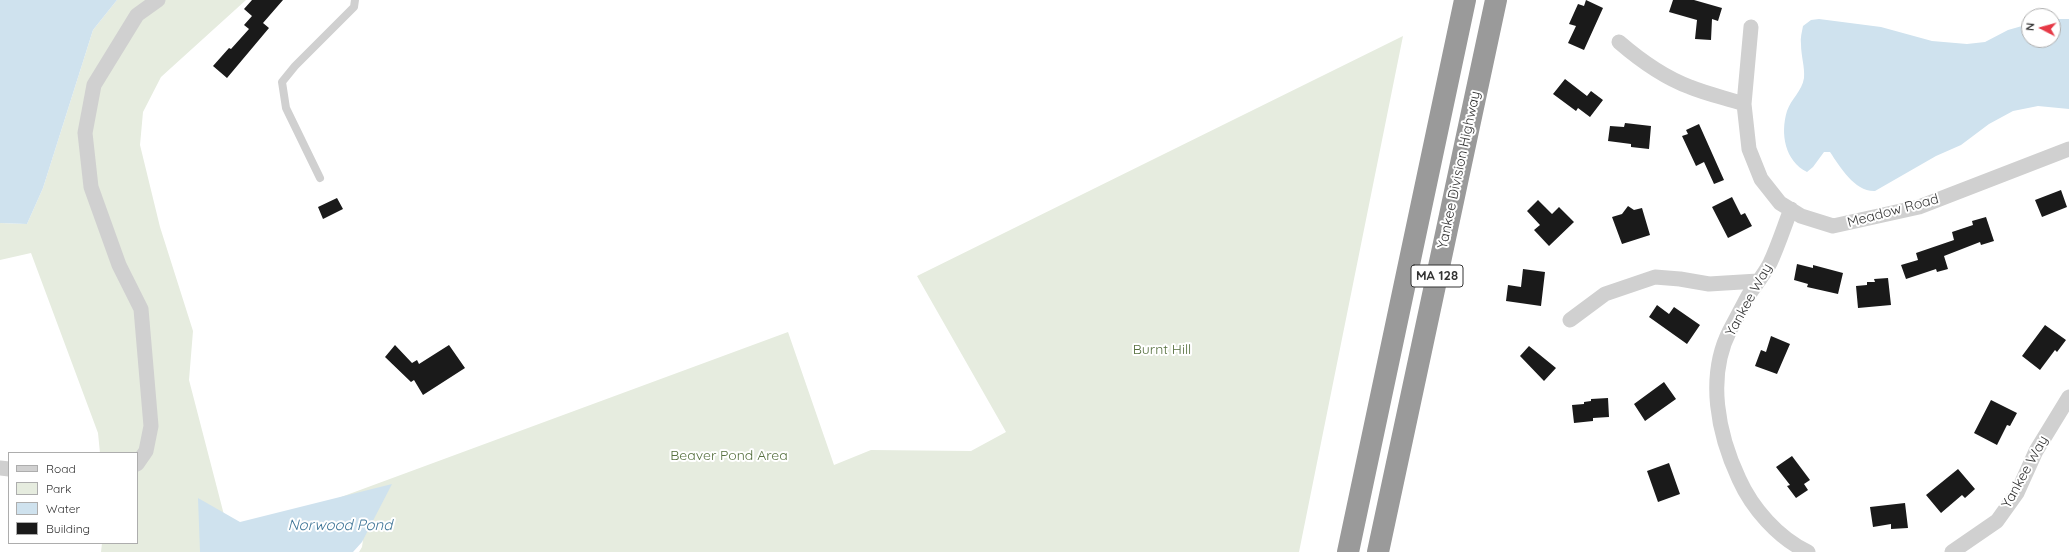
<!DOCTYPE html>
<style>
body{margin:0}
#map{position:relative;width:2069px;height:552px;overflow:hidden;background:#fff;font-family:Quicksand,sans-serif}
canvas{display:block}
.legend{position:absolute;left:8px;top:452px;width:130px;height:92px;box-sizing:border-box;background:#fff;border:1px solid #adadad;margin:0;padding:5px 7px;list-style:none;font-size:12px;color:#333}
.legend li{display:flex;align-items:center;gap:8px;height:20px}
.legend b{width:20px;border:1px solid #adadad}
.north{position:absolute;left:2021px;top:8px;width:40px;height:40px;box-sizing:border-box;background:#fff;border:1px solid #adadad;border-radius:50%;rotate:276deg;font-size:11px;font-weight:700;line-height:16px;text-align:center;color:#333}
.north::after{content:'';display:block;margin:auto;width:14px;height:18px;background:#e63946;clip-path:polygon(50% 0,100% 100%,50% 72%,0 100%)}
</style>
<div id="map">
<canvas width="2069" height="552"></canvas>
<ul class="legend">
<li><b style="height:5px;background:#d0d0d0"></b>Road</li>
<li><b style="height:11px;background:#e6ecdf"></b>Park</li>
<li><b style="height:11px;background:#cfe2ee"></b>Water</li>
<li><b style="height:11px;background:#1a1a1a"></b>Building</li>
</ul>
<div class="north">N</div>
</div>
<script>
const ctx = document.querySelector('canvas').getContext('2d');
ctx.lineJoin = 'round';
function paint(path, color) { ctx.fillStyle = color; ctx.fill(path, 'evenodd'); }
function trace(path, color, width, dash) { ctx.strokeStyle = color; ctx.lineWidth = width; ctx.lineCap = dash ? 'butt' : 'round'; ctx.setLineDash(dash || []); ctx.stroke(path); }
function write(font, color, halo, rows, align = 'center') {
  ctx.font = font + ' Quicksand,sans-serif'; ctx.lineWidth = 4; ctx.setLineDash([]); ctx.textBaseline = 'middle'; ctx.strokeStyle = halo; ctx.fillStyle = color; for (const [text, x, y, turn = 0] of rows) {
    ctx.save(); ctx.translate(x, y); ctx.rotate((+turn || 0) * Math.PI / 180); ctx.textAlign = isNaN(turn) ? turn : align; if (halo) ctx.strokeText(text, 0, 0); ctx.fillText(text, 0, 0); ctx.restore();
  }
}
const green = new Path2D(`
 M 117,0 L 246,0 L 161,77 L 143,112 L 140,145 L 160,227 L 193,331 L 189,380 L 230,538 L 788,332 L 834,465 L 871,450 L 971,451 L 1006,432 L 917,276 L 1403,36 L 1299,552 L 359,552 L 362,547 L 363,540 L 316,552 L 101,552 L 102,543 L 137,543 L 137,453 L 100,453 L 98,433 L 31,253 L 0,260 L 0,223 L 27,224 L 43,188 L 93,30 Z`);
const water = new Path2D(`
 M 0,0 L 117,0 L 93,30 L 43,188 L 27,224 L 0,223 Z
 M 1819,19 L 1881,27 L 1932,41 L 1967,44 L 1985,42 L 2008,30 L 2029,24 L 2029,40 L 2053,40 L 2053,19 L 2069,19 L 2069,109 L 2038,106 L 2013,111 L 1989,124 L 1961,145 L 1936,156 L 1875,191 C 1855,192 1840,167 1830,152 L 1824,152 L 1813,167 L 1807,172 C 1785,161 1780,134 1787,111 C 1791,99 1802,91 1804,78 C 1805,67 1801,56 1801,44 C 1800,38 1802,32 1803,26 L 1811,20 Z
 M 392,484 L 362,542 L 353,552 L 200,552 L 198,498 L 240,522 Z`);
const building = new Path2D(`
 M 252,0 L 283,0 L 263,23 L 269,28 L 227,78 L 213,66 L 229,48 L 231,49 L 249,29 L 244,25 L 252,16 L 244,9 Z
 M 1586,0 L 1603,8 L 1584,50 L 1568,43 L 1576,26 L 1569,24 L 1578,4 L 1584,6 Z
 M 1673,0 L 1694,0 L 1722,8 L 1718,21 L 1712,19 L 1711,40 L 1695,39 L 1697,20 L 1669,12 Z
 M 1565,79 L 1587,96 L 1591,91 L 1603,100 L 1590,117 L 1578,108 L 1576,111 L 1553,94 Z
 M 1625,123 L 1651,126 L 1649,149 L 1631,147 L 1631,144 L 1608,141 L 1610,126 L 1624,127 Z
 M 1699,124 L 1724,180 L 1714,184 L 1704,162 L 1696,166 L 1682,136 L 1688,134 L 1686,130 Z
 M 2061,190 L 2067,207 L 2042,217 L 2035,200 Z
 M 1732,197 L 1741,215 L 1745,213 L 1752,226 L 1728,238 L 1712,207 Z
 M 337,198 L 343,209 L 323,219 L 318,207 Z
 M 1538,200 L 1552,214 L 1559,207 L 1574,222 L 1549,246 L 1534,230 L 1540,225 L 1527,211 Z
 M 1628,206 L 1634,210 L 1642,208 L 1650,235 L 1622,244 L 1612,217 L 1622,214 Z
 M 1986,217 L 1994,241 L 1981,245 L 1980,242 L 1944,256 L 1948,269 L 1937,272 L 1936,269 L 1906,279 L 1901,265 L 1918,260 L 1916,253 L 1954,240 L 1952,232 L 1973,225 L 1972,221 Z
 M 1797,264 L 1813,268 L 1813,265 L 1843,273 L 1838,294 L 1807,287 L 1808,284 L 1794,280 Z
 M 1523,269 L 1545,272 L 1541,306 L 1506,301 L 1508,285 L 1521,287 Z
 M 1888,278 L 1891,305 L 1858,308 L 1856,286 L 1867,285 L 1867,282 L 1875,282 L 1874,279 Z
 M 1657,305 L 1669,314 L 1674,307 L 1700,325 L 1687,344 L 1649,317 Z
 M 2045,325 L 2066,340 L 2057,352 L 2055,350 L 2040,370 L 2022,356 Z
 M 1771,336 L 1790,344 L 1777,374 L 1755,366 L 1761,350 L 1766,352 Z
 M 395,345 L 412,363 L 417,360 L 419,364 L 449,345 L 465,368 L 423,395 L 414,380 L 411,382 L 385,357 Z
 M 1529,346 L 1556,368 L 1544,381 L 1520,356 Z
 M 1664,382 L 1676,399 L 1645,421 L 1634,404 Z
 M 1608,398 L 1609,417 L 1593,418 L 1593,421 L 1574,423 L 1572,405 L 1584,404 L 1584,402 L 1591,401 L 1591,399 Z
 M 1991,400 L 2017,413 L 2010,426 L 2007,425 L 1997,445 L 1974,433 Z
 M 1792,456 L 1810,480 L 1804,484 L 1808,490 L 1796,498 L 1787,486 L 1790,485 L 1776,467 Z
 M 1669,463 L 1680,494 L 1658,502 L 1647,471 Z
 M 1958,469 L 1975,489 L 1965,498 L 1962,495 L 1941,513 L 1926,495 Z
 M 1905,503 L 1908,528 L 1891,529 L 1891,524 L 1873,527 L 1870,507 Z`);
const lane = new Path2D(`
 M 320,178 L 286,108 L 282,82 L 295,66 L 354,7 L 355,0`);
const street = new Path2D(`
 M 1751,27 L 1744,104 L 1749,149 L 1761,179 L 1780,203 L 1801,216 L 1833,226 L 1919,207 L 2069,149
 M 1619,42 C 1641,61 1663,77 1690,87 C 1707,94 1726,98 1744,104
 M 1791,209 C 1784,227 1778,246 1770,263 C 1764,275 1755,285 1748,296 C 1742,307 1736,319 1730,330 C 1706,377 1718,434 1739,479 C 1752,508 1778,538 1808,552
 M 1570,320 L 1605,294 L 1655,277 L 1680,279 L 1709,284 L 1758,281
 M 137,464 L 146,451 L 151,426 L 141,309 L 119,265 L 91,187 L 85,133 L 94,85 L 137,15 L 158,0
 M 0,468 L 9,469
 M 1952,552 L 1997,521 L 2017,493 L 2036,451 L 2069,397`);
const highway = new Path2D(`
 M 1348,552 L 1465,0
 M 1378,552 L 1496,0`);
const shields = [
 [1437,276,52]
];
const shieldNames = [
 ["MA 128",1437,276]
];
const streetNames = [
 ["Yankee Division Highway",1459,170,-78],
 ["Meadow Road",1893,211,-15],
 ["Yankee Way",1749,300,-61],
 ["Yankee Way",2025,472,-61]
];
const parkNames = [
 ["Burnt Hill",1162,350],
 ["Beaver Pond Area",729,456]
];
const waterNames = [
 ["Norwood Pond",340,525]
];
paint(green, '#e6ecdf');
paint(water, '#cfe2ee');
paint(building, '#1a1a1a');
trace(lane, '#d0d0d0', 8);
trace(street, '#d0d0d0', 15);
trace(highway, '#9a9a9a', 22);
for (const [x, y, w] of shields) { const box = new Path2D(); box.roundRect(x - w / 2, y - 11, w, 22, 3); ctx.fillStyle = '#fff'; ctx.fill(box); trace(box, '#333', 1); }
write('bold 13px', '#333', null, shieldNames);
write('14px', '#333', '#fff', streetNames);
write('14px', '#56703f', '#fff', parkNames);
write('italic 15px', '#3f7597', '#fff', waterNames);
</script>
